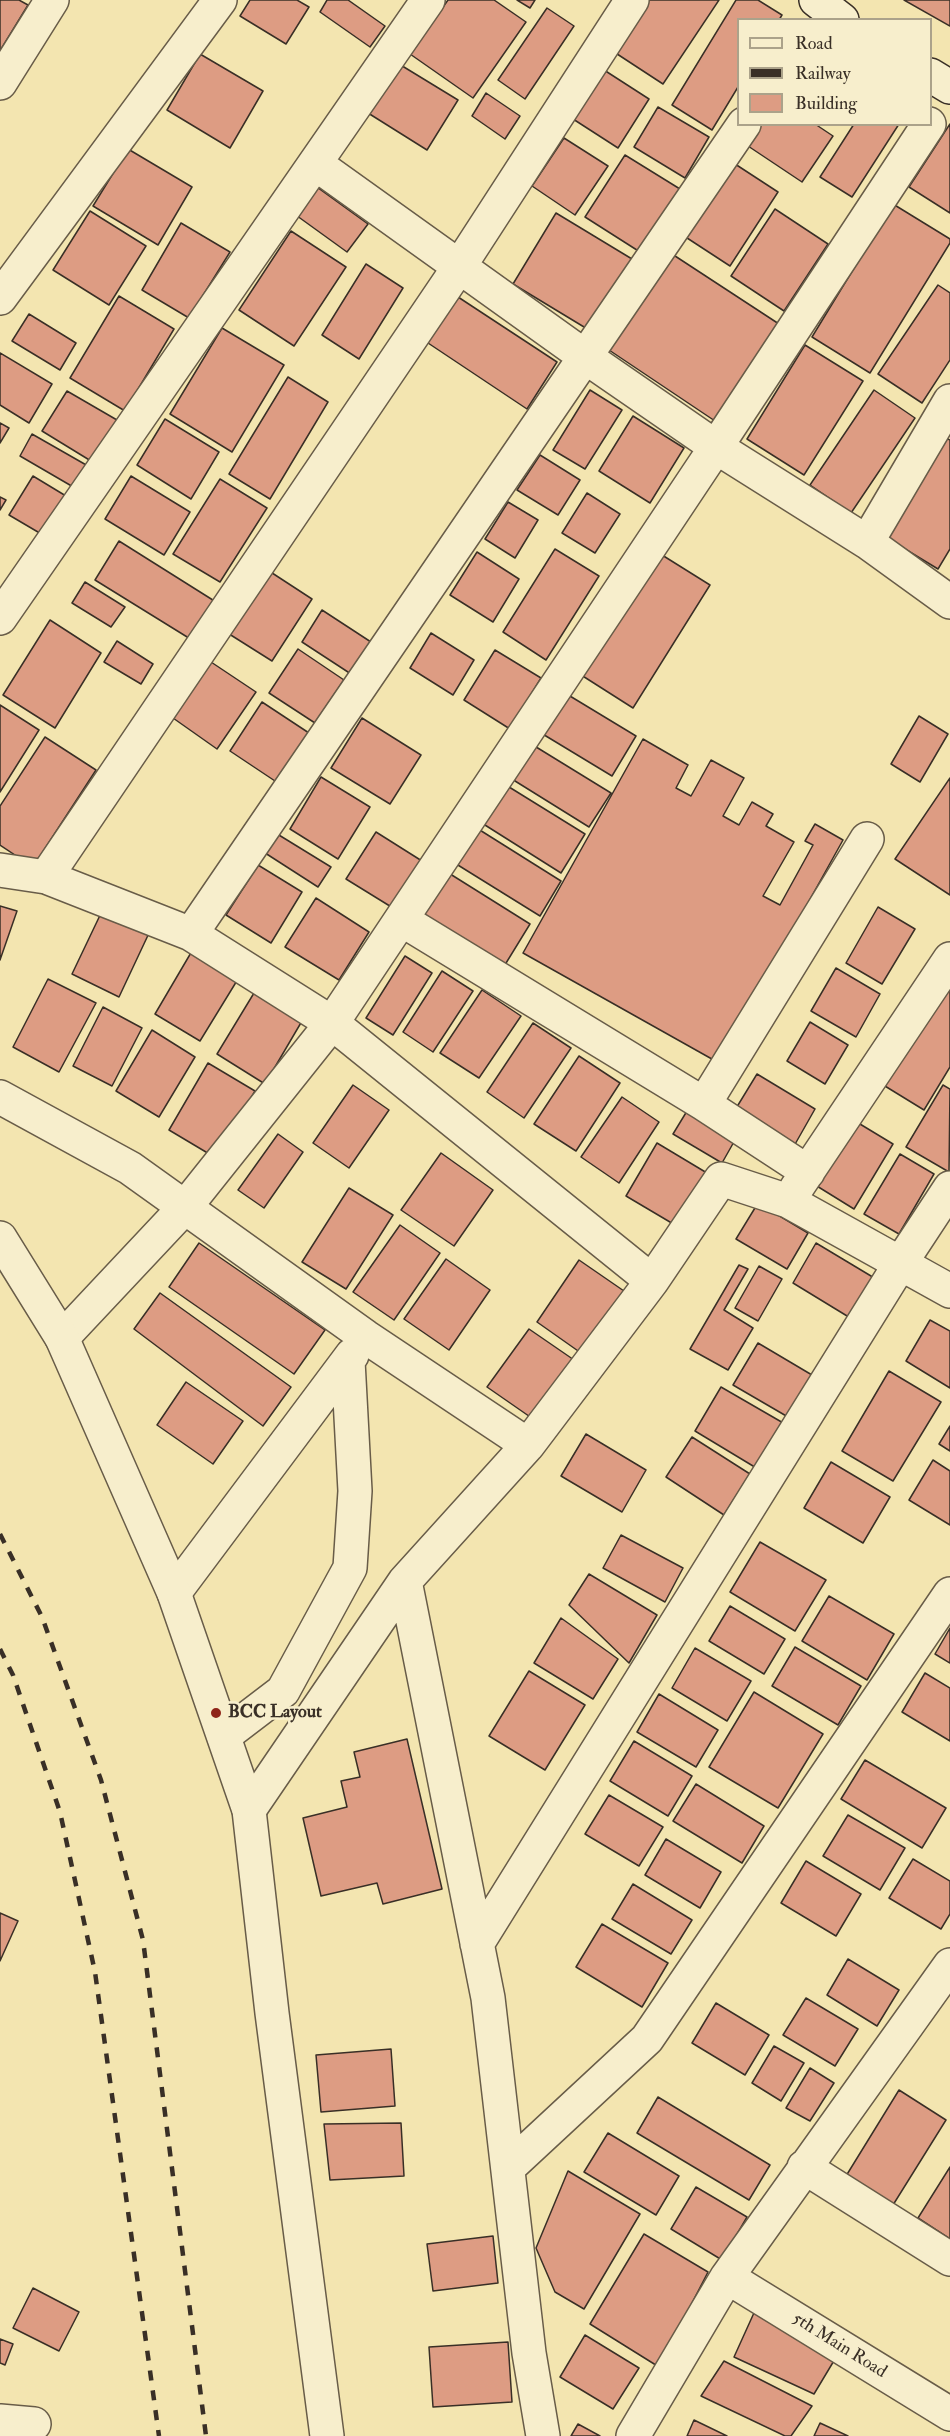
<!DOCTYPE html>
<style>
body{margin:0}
#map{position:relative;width:950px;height:2436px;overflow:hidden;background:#f3e5b0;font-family:"IM FELL Double Pica",serif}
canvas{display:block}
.legend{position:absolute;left:737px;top:18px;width:195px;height:108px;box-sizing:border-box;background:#f7eecc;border:2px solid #aba28a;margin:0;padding:8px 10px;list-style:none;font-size:18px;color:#392f26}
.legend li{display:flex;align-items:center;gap:12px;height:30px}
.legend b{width:30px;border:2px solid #aba28a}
</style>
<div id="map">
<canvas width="950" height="2436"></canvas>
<ul class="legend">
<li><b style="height:8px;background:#f7eecc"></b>Road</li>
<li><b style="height:8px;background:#392f26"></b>Railway</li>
<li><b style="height:16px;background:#dd9c83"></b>Building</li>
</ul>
</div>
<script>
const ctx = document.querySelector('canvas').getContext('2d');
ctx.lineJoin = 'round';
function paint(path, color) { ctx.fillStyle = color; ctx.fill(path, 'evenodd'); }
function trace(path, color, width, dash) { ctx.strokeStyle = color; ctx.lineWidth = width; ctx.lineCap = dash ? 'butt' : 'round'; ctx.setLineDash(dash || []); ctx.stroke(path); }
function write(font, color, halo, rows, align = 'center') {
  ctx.font = font + ' "IM FELL Double Pica",serif'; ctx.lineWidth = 5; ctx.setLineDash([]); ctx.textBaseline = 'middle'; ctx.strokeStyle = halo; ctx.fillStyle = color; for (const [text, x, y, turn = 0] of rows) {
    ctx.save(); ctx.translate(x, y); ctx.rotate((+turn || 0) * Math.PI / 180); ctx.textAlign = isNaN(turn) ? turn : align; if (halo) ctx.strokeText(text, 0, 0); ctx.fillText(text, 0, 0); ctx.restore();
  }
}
const building = new Path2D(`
 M 0,0 L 19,0 L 28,5 L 0,51 Z
 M 250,0 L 297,0 L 309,7 L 286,44 L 240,16 Z
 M 327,0 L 348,0 L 385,26 L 370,47 L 320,12 Z
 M 448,0 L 494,0 L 526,22 L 473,98 L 410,54 Z
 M 517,0 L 535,0 L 530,8 Z
 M 645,0 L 719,0 L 663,84 L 611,50 Z
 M 736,0 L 758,0 L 782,15 L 779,20 L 738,20 L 738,87 L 712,130 L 672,105 Z
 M 904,0 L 950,0 L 950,26 Z
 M 547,8 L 574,26 L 525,99 L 498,80 Z
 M 200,54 L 263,91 L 230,148 L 167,110 Z
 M 399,64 L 458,100 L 427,150 L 368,113 Z
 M 604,70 L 649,99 L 618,148 L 573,119 Z
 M 486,93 L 520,116 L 505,139 L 472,116 Z
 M 658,107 L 709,137 L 685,178 L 634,147 Z
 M 753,124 L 815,124 L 833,136 L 802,182 L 742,142 Z
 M 854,124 L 899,124 L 852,197 L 820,177 Z
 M 950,124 L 950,213 L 909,187 Z
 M 564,138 L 608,166 L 575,215 L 532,186 Z
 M 128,149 L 192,187 L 158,245 L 93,206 Z
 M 625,155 L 680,189 L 640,252 L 585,217 Z
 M 732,162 L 778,192 L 730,266 L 684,236 Z
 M 314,185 L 368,224 L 347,252 L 293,213 Z
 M 893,204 L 950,239 L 950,243 L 870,373 L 812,337 Z
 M 775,209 L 828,244 L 784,311 L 731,276 Z
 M 90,211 L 146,246 L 109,305 L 53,270 Z
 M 556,213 L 632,259 L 589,330 L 513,284 Z
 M 181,223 L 230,252 L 189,318 L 142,290 Z
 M 291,231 L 346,267 L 294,346 L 239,310 Z
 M 672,254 L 779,324 L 715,421 L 609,350 Z
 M 366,264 L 403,288 L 359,359 L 322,335 Z
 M 938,285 L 950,293 L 950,360 L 922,403 L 878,374 Z
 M 455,295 L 557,362 L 527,409 L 425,341 Z
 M 119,296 L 174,329 L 125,411 L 70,378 Z
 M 29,314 L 76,343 L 60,370 L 12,341 Z
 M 222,328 L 284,365 L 232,452 L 170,414 Z
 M 805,345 L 863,381 L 804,475 L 747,439 Z
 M 0,353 L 52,384 L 29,423 L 0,405 Z
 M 288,377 L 328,402 L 270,499 L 229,474 Z
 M 590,390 L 622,410 L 585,469 L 553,450 Z
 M 874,390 L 915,418 L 851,513 L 810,485 Z
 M 67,391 L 117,420 L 91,461 L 42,431 Z
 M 633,416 L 684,448 L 650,503 L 599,471 Z
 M 165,419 L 219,452 L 191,499 L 137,465 Z
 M 0,423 L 9,428 L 0,443 Z
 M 937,433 L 950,440 L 950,549 L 938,569 L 877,532 Z
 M 32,434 L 88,466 L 75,488 L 20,456 Z
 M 540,455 L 580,480 L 558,515 L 517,490 Z
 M 33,476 L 66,496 L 43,535 L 9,515 Z
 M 131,476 L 190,512 L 164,555 L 105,519 Z
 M 220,479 L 267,508 L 220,582 L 173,554 Z
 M 587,493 L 620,514 L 595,553 L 562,533 Z
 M 0,497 L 6,500 L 0,510 Z
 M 508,502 L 538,520 L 515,558 L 485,539 Z
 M 119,541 L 216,602 L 192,640 L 95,580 Z
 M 555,549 L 599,576 L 546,660 L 503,632 Z
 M 654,550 L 710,585 L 633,708 L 578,673 Z
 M 477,552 L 519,579 L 493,622 L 450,595 Z
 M 266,569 L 312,599 L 272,661 L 226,632 Z
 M 85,582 L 125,607 L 111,627 L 72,603 Z
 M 322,610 L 371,642 L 351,674 L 302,642 Z
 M 50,620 L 101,653 L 55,728 L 3,695 Z
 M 431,633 L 474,660 L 453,695 L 410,668 Z
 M 117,641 L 153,664 L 141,684 L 104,662 Z
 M 298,649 L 344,680 L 315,723 L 269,693 Z
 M 495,650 L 541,678 L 510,729 L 464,700 Z
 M 211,662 L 256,692 L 217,749 L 173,718 Z
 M 560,690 L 636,736 L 612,776 L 536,730 Z
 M 262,702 L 309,733 L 278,783 L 230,751 Z
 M 0,705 L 39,730 L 0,792 Z
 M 919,716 L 948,734 L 920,782 L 891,764 Z
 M 362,718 L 421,755 L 390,804 L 331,768 Z
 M 45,737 L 96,770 L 33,867 L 0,845 L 0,806 Z
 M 643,739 L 688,765 L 676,788 L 691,796 L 711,760 L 744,778 L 723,816 L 739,825 L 752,802 L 773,814 L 766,826 L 794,842 L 763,896 L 780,905 L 813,845 L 805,841 L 815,824 L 843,840 L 719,1063 L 523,953 Z
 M 528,742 L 611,793 L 589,827 L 507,776 Z
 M 321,777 L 370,807 L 338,859 L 290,829 Z
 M 950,778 L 950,895 L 895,859 Z
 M 501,782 L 585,834 L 561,873 L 477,820 Z
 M 475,827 L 561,881 L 540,916 L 453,862 Z
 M 274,832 L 331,867 L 318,887 L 262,851 Z
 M 376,832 L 422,861 L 393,908 L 346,879 Z
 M 258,865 L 302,892 L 271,943 L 226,915 Z
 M 447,872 L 530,924 L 503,968 L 419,915 Z
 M 316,898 L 369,932 L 339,980 L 285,947 Z
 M 0,906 L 17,911 L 0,960 Z
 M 878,907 L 915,929 L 882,984 L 846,963 Z
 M 103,909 L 150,931 L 119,997 L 72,974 Z
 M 192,951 L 238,979 L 200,1041 L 155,1014 Z
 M 405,956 L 432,973 L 393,1035 L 366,1018 Z
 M 836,968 L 880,994 L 856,1037 L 811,1011 Z
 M 442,971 L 473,991 L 433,1052 L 403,1032 Z
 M 48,979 L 96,1003 L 59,1072 L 13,1047 Z
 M 939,985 L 950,991 L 950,1067 L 924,1110 L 880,1083 Z
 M 482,990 L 521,1016 L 479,1078 L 440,1053 Z
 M 254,993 L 302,1021 L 265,1084 L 217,1054 Z
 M 103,1007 L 142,1028 L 112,1086 L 73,1066 Z
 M 810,1022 L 848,1045 L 825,1084 L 787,1061 Z
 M 533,1023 L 571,1048 L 524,1118 L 487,1092 Z
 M 152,1030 L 195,1057 L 159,1117 L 116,1091 Z
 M 579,1056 L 620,1083 L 576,1151 L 534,1124 Z
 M 208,1063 L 255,1091 L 216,1158 L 169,1130 Z
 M 757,1074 L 815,1109 L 794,1146 L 735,1110 Z
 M 353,1085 L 389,1110 L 349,1168 L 313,1143 Z
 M 943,1085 L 950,1089 L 949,1172 L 906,1147 Z
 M 622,1097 L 659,1122 L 619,1183 L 581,1157 Z
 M 687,1111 L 735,1140 L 722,1163 L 673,1134 Z
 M 850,1118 L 893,1144 L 854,1209 L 812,1183 Z
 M 278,1134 L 303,1152 L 264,1208 L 238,1190 Z
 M 657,1143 L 707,1173 L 675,1225 L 626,1196 Z
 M 441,1153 L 493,1190 L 454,1246 L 401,1210 Z
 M 900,1154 L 934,1174 L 899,1234 L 864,1214 Z
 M 349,1188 L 393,1215 L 346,1289 L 302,1262 Z
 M 758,1203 L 808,1233 L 787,1269 L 736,1239 Z
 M 400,1225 L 440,1253 L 394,1320 L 353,1292 Z
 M 199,1243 L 325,1330 L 294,1374 L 169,1287 Z
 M 816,1243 L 876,1279 L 852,1319 L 793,1283 Z
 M 446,1259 L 490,1290 L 449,1350 L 404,1319 Z
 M 579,1260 L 624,1291 L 581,1353 L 537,1322 Z
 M 739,1265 L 748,1269 L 724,1310 L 753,1328 L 728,1370 L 690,1349 Z
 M 759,1266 L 782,1279 L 758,1321 L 735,1308 Z
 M 160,1293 L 291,1387 L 263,1426 L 134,1329 Z
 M 930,1320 L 950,1331 L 950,1388 L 906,1361 Z
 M 529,1329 L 577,1362 L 536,1421 L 487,1387 Z
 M 758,1343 L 812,1375 L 788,1417 L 733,1385 Z
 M 889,1371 L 941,1402 L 893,1481 L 842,1451 Z
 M 186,1382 L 243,1421 L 213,1464 L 157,1425 Z
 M 721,1387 L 785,1424 L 758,1469 L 695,1431 Z
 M 950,1426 L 950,1451 L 939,1444 Z
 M 586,1434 L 646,1470 L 622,1512 L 561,1476 Z
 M 692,1437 L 750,1474 L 724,1515 L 666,1477 Z
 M 933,1460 L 950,1471 L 950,1525 L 909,1500 Z
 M 831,1462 L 890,1497 L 863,1543 L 804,1508 Z
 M 621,1535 L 683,1568 L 665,1602 L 603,1568 Z
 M 760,1542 L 826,1580 L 795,1631 L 730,1592 Z
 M 589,1574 L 657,1615 L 629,1663 L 569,1605 Z
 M 829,1596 L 894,1634 L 867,1680 L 802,1641 Z
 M 730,1606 L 785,1639 L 764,1674 L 709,1641 Z
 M 561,1618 L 618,1659 L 593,1699 L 534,1663 Z
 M 950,1628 L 950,1663 L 935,1654 Z
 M 795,1647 L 861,1686 L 838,1725 L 772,1686 Z
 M 695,1648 L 751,1681 L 727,1721 L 672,1688 Z
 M 529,1671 L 585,1705 L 545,1770 L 489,1736 Z
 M 925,1673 L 950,1688 L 950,1741 L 902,1712 Z
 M 754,1692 L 823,1734 L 778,1808 L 709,1767 Z
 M 659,1694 L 718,1730 L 696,1767 L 637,1732 Z
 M 407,1739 L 442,1889 L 383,1904 L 377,1883 L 321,1896 L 303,1818 L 347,1807 L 341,1781 L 360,1777 L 354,1752 Z
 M 634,1741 L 692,1776 L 668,1816 L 610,1781 Z
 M 865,1760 L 946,1808 L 922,1848 L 841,1799 Z
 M 696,1784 L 764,1826 L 742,1863 L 673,1821 Z
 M 609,1795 L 663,1827 L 639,1866 L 585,1834 Z
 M 848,1815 L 905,1848 L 880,1890 L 823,1856 Z
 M 666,1839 L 721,1872 L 700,1908 L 645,1875 Z
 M 913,1859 L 950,1881 L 950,1914 L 941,1929 L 889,1898 Z
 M 806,1861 L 861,1894 L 836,1936 L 781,1903 Z
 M 633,1884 L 692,1920 L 671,1954 L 612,1919 Z
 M 0,1913 L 18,1921 L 0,1961 Z
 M 602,1924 L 668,1963 L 642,2007 L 576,1967 Z
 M 848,1959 L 899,1990 L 877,2026 L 827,1995 Z
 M 806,1998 L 858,2029 L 835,2066 L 783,2035 Z
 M 716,2003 L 769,2035 L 745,2075 L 692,2043 Z
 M 774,2046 L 804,2063 L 781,2101 L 752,2083 Z
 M 391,2049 L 395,2106 L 321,2112 L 316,2055 Z
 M 810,2068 L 834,2083 L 810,2121 L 786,2108 Z
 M 899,2090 L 946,2120 L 893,2205 L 846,2176 Z
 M 658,2097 L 770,2165 L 749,2200 L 637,2133 Z
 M 401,2123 L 404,2176 L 330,2180 L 324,2124 Z
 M 608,2133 L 679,2176 L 656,2215 L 584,2172 Z
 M 950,2167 L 950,2239 L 918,2218 Z
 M 568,2171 L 640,2214 L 584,2309 L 555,2292 L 536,2248 Z
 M 696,2187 L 747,2217 L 722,2260 L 671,2229 Z
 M 644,2234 L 708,2272 L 659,2367 L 590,2324 Z
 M 493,2236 L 498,2283 L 433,2291 L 427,2244 Z
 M 33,2288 L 79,2312 L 59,2351 L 13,2328 Z
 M 758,2304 L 841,2349 L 814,2394 L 734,2357 Z
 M 585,2335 L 639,2368 L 613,2409 L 560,2377 Z
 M 0,2339 L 13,2344 L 5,2365 L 0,2363 Z
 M 508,2342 L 512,2402 L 433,2407 L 429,2347 Z
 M 724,2361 L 812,2406 L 791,2436 L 785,2436 L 701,2396 Z
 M 694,2420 L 727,2436 L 687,2436 Z
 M 820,2423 L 848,2436 L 814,2436 Z
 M 578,2424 L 600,2436 L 571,2436 Z`);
const minor = new Path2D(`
 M 0,83 L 52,0
 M 316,164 L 587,358 L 716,447 L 929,124
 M 0,298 L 220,0
 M 867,542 L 950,401
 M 0,618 L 428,0
 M 0,870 L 46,877 L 191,934 L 332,1023 L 716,447 L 867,542 L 950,602
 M 46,877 L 459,267 L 632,0
 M 402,920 L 704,1104 L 808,1172
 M 191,934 L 744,124
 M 0,1097 L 130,1168 L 366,1337 L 528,1445
 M 704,1104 L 867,839
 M 796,1189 L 950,959
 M 62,1338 L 186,1206 L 332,1023 L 652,1281
 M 405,1581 L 488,1998 L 529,2353 L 543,2436
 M 174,1593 L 352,1355
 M 224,1736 L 283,1691 L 350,1568 L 355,1491 L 348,1361
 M 249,1810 L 405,1581 L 528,1445 L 652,1281 L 721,1179 L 788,1201 L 950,1291
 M 477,1944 L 900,1264 L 950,1188
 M 804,2167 L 950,2259
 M 508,2168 L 647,2039 L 950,1594
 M 727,2277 L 950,2414
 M 0,2421 L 34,2424
 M 633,2436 L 727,2277 L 950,1965`);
const tertiary = new Path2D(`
 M 0,1238 L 62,1338 L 174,1593 L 249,1810 L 272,2013 L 327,2436`);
const secondary = new Path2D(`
 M 816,0 L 842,20
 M 930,75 L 950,87`);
const rail = new Path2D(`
 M 0,1534 L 42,1617 L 101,1780 L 143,1940 L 206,2436
 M 0,1649 L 13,1675 L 60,1812 L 95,1972 L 159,2436`);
const markers = [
 [216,1713,6,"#8f2418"]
];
const poiNames = [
 ["BCC Layout",228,1713]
];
const streetNames = [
 ["5th Main Road",839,2346,32]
];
paint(building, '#dd9c83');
trace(building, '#392f26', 1.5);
trace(minor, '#685c48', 36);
trace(tertiary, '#685c48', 36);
trace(secondary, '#392f26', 36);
trace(minor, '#f7eecc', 33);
trace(tertiary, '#f7eecc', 33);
trace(secondary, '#f7eecc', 33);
trace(rail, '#392f26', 4.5, [10, 10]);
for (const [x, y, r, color] of markers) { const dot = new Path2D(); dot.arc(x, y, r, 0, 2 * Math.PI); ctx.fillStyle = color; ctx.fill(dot); trace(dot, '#f7eecc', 2); }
write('bold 18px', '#392f26', '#f7eecc', poiNames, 'left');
write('18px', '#392f26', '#f7eecc', streetNames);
</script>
